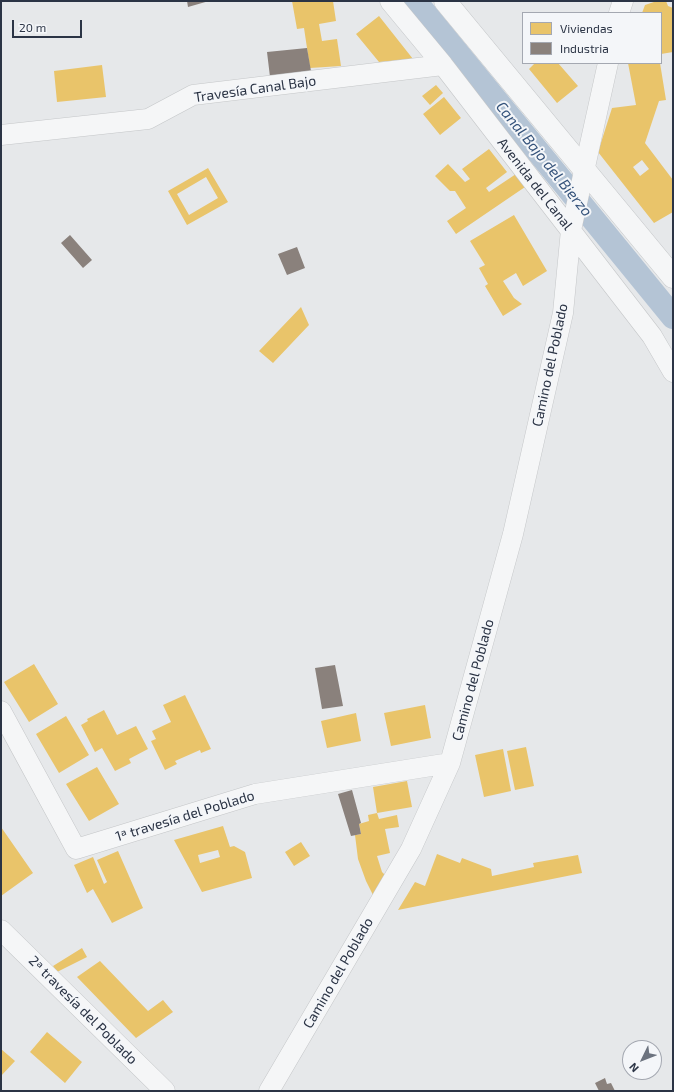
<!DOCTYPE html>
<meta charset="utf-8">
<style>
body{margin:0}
#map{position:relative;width:674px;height:1092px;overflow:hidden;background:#e6e8ea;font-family:"Exo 2",sans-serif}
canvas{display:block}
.frame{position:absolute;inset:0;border:2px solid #2b3445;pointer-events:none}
.legend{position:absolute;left:522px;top:12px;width:140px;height:52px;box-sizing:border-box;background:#f4f6f9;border:1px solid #a4a8b1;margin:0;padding:5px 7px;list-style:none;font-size:12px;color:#2b3445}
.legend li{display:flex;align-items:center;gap:8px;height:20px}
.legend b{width:20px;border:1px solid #a4a8b1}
.north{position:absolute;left:622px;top:1040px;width:40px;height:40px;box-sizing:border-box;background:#f4f6f9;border:1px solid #a4a8b1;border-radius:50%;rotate:227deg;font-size:11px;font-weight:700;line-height:16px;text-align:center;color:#2b3445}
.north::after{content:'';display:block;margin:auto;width:14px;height:18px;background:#6c737f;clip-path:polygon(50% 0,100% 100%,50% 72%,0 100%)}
.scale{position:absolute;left:12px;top:20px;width:70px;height:18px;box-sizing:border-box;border:2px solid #2b3445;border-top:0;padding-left:5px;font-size:12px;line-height:14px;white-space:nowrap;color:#2b3445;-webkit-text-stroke:3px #f4f6f9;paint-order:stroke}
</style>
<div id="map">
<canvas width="674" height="1092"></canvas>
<div class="frame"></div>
<ul class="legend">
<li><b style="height:11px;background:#e9c46a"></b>Viviendas</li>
<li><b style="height:11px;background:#8a817c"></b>Industria</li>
</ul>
<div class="north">N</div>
<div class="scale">20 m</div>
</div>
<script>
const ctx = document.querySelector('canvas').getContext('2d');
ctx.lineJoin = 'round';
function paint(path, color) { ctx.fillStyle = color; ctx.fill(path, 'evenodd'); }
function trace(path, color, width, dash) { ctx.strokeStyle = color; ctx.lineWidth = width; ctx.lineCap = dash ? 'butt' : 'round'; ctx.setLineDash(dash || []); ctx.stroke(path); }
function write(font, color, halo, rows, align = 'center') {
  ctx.font = font + ' "Exo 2",sans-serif'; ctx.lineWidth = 4; ctx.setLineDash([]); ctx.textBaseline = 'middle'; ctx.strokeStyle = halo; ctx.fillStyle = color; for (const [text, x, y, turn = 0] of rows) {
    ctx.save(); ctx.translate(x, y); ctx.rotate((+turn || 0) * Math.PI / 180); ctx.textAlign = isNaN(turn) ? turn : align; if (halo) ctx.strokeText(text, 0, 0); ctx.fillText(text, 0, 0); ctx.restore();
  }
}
const homes = new Path2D(`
 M 292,1 L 333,1 L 336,21 L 319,24 L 322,41 L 337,39 L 341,66 L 310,68 L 304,28 L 297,29 Z
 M 657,1 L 666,1 L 668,6 L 673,8 L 673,52 L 661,54 L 661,13 L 642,13 L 645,5 Z
 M 379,16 L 413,59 L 379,62 L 356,34 Z
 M 535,63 L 558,63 L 578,86 L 557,103 L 529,69 Z
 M 628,63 L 660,63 L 666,100 L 659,101 L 645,143 L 673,180 L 673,212 L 654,223 L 598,152 L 612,108 L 636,105 ZM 642,160 L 649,169 L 640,176 L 633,167 Z
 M 102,65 L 106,97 L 57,102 L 54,71 Z
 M 436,85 L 443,93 L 430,105 L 422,96 Z
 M 444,97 L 461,118 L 440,135 L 423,114 Z
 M 489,149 L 507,172 L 486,188 L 489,192 L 516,174 L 525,187 L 456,234 L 447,221 L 466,208 L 455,191 L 450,191 L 435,176 L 448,164 L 465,182 L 470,179 L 462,169 Z
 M 208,168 L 228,202 L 187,225 L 168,191 ZM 206,177 L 218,198 L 189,215 L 177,194 Z
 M 514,215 L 547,271 L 523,286 L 516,273 L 503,281 L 514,298 L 522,304 L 503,316 L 485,286 L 488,284 L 479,268 L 485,265 L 470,241 Z
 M 301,307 L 309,325 L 273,363 L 259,351 Z
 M 34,664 L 58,704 L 29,722 L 4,682 Z
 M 185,695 L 211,749 L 201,753 L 200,750 L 175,761 L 177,764 L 165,770 L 151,741 L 156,739 L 152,731 L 171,722 L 163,705 Z
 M 425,705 L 431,738 L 391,746 L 384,713 Z
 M 104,710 L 117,735 L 136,726 L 148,749 L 129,759 L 131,763 L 115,771 L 102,748 L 95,752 L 81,725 L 88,721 L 87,719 Z
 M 356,713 L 361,741 L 327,748 L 321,721 Z
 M 66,716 L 89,755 L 59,773 L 36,734 Z
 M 526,747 L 534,786 L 515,790 L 507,751 Z
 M 503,749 L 511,791 L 484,797 L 475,755 Z
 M 97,767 L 119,804 L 89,821 L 66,784 Z
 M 407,781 L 412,807 L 377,813 L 373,787 Z
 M 377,813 L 379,819 L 397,815 L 399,827 L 385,829 L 390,853 L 377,856 L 382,872 L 388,878 L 376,901 L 366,881 L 358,859 L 355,835 L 361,834 L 359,824 L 369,821 L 368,815 Z
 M 223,826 L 230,847 L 234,846 L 245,852 L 252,878 L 202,892 L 174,840 ZM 218,850 L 220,857 L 200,863 L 198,855 Z
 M 1,827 L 33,873 L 1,896 Z
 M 301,842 L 310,856 L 294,866 L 285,852 Z
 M 118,851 L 143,908 L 112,923 L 93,889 L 87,893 L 74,865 L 93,857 L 104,884 L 107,882 L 97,860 Z
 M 437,854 L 460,863 L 462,858 L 491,869 L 492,876 L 534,867 L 533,863 L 578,855 L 582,873 L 398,910 L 415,882 L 425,886 Z
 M 82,948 L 87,957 L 57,972 L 53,966 Z
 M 100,961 L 148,1011 L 163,1000 L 173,1012 L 136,1038 L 77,977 Z
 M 47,1032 L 82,1062 L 65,1083 L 30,1052 Z
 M 1,1049 L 15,1061 L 1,1076 Z`);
const industry = new Path2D(`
 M 187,1 L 209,1 L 188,7 Z
 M 307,48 L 311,71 L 270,77 L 267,52 Z
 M 70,235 L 92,260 L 83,268 L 61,243 Z
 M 297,247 L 305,268 L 287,275 L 278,254 Z
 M 335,665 L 343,706 L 322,709 L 315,668 Z
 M 352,790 L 361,823 L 359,824 L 361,834 L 351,836 L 338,794 Z
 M 605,1078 L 607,1084 L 611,1083 L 615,1091 L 599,1091 L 595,1083 Z`);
const canal = new Path2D(`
 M 415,1 L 673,317`);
const minor = new Path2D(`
 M 390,1 L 443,65 L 652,336 L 673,372
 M 619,13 L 623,1
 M 1,135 L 148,119 L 193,95 L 443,65
 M 1,711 L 76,849 L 255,794 L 450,763
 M 1,930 L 165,1091
 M 269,1091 L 411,849 L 450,763 L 513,534 L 563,313 L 571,230 L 608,63`);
const tertiary = new Path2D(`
 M 445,1 L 673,277`);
const streetNames = [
 ["Travesía Canal Bajo",255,89,-8],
 ["Avenida del Canal",535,184,52],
 ["Camino del Poblado",550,365,-78],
 ["Camino del Poblado",473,680,-75],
 ["1ª travesía del Poblado",185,816,-17],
 ["Camino del Poblado",338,973,-60],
 ["2ª travesía del Poblado",83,1010,45]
];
const waterNames = [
 ["Canal Bajo del Bierzo",544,159,51]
];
paint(homes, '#e9c46a');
paint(industry, '#8a817c');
trace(canal, '#b4c4d5', 24);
trace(minor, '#c4c6c8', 21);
trace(tertiary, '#c4c6c8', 23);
trace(minor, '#f5f6f7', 20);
trace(tertiary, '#f5f6f7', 22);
write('14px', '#2b3445', '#f4f6f9', streetNames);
write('italic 15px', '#34527a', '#f4f6f9', waterNames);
</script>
